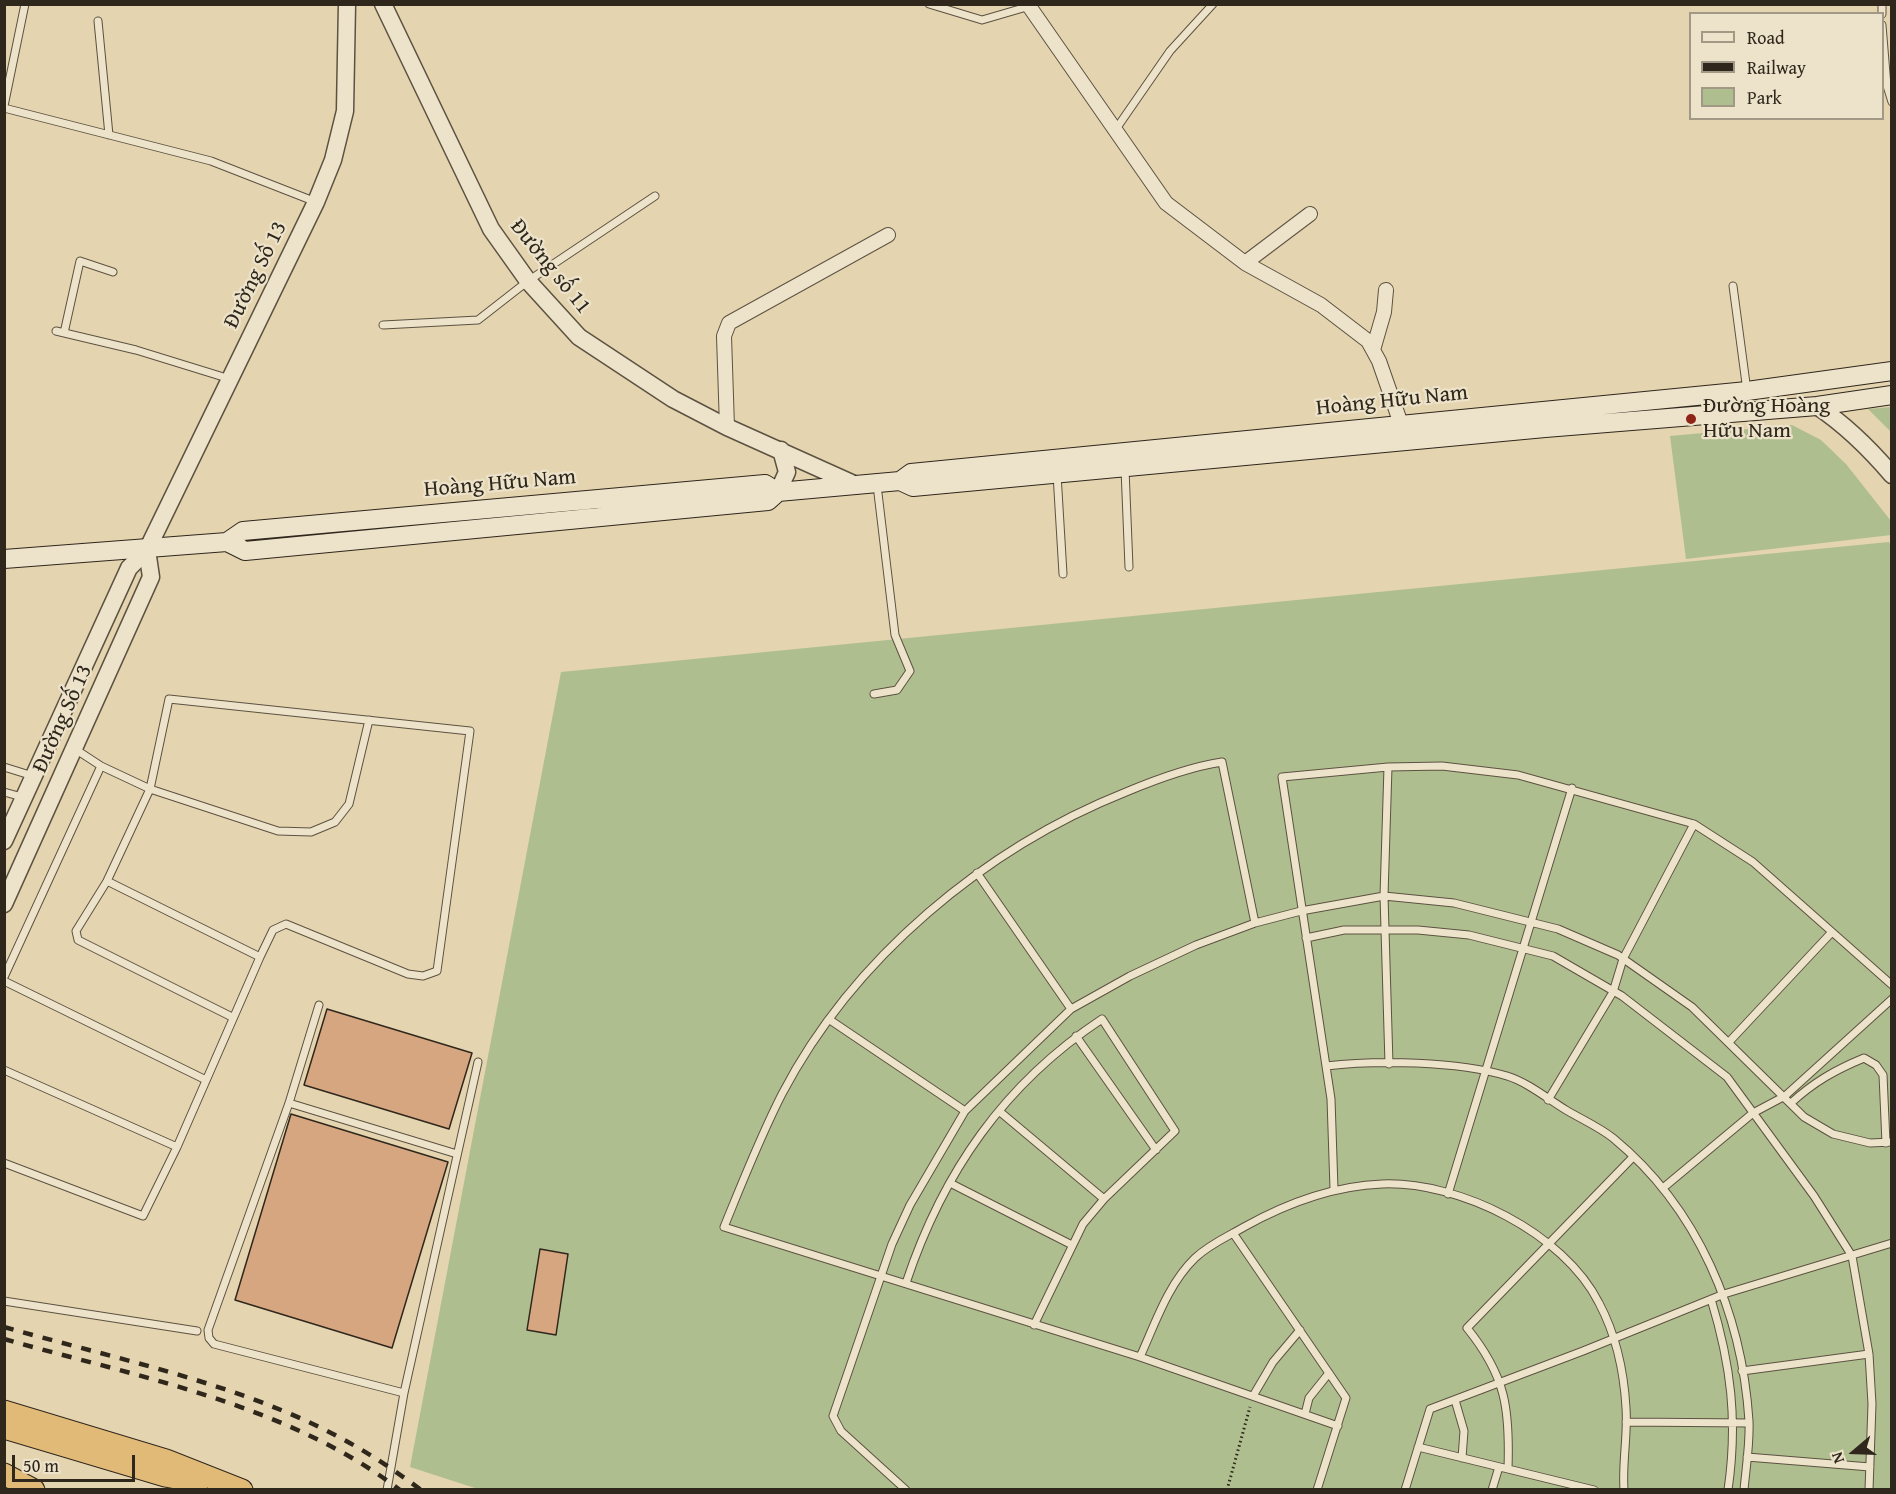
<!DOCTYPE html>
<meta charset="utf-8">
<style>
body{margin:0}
#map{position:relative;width:1896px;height:1494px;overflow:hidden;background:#e4d4af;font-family:"Gentium Book Plus",serif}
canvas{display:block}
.frame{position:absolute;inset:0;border:6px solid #2f271c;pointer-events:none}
.legend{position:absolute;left:1689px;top:12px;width:195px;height:108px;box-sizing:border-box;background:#ede3cb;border:2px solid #a19885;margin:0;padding:8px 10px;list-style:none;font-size:18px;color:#2f271c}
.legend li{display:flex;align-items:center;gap:12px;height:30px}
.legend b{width:30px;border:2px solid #a19885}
.north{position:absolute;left:1824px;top:1422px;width:60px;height:60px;-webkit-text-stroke:4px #ede3cb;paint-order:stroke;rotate:251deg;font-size:16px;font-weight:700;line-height:24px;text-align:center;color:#2f271c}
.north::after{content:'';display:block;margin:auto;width:21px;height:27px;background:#2f271c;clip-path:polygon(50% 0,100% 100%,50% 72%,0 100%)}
.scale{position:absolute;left:12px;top:1455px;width:123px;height:27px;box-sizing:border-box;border:3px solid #2f271c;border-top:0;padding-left:8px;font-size:18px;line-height:21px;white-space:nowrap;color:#2f271c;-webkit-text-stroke:4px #ede3cb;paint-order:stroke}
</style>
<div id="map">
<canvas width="1896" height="1494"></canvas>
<div class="frame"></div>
<ul class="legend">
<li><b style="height:8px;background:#ede3cb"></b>Road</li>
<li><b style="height:8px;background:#2f271c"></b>Railway</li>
<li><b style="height:16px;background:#afbe8f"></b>Park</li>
</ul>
<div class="north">N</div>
<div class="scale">50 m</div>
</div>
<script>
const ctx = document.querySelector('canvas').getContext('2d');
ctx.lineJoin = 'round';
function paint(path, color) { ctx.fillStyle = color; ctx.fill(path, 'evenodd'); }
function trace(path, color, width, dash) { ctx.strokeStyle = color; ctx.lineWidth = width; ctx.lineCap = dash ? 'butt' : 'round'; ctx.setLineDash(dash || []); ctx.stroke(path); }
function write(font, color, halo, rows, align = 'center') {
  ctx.font = font + ' "Gentium Book Plus",serif'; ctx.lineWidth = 4.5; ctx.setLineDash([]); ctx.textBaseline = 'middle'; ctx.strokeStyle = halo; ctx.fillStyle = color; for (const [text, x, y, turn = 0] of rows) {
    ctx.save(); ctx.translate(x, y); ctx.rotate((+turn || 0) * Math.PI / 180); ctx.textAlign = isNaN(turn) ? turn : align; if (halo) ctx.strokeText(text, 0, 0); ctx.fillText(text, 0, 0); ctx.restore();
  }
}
const green = new Path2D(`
 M 1891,407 L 1892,407 L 1891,432 L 1868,409 Z
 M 1792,425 L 1821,440 L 1846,464 L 1891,521 L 1891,535 L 1686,559 L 1670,436 Z
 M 1889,542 L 1891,546 L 1891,1489 L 481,1490 L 410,1467 L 561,672 Z`);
const building = new Path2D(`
 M 327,1009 L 472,1053 L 449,1129 L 304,1085 Z
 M 291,1114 L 448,1162 L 392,1348 L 235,1300 Z
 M 540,1249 L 568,1254 L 556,1335 L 527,1330 Z`);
const path = new Path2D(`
 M 1227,1490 L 1250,1407`);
const service = new Path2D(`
 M 929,4 L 982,20 L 1030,6
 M 1882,4 L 1882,14
 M 98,21 L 109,135
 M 1882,25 L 1887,86 L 1892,102
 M 4,106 L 25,4
 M 4,108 L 211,161 L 316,202
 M 1116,129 L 1170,51 L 1213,4
 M 1733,286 L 1747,391
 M 383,325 L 478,320 L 528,281 L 655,196
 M 56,331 L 136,350 L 230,379
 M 64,333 L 80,261 L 113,272
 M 1125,469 L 1129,567
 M 1057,474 L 1063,574
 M 874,694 L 897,690 L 910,671 L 895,635 L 877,485
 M 75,749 L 101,766 L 150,789 L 107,881 L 76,931 L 78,940 L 232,1017
 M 4,767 L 33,776
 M 1388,767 L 1384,896 L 1389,1064
 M 4,792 L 22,797
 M 977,873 L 1071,1009
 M 107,881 L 260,957 L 273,930 L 286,924 L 408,974 L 423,976 L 437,971 L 470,731 L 169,699 L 150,789 L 278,831 L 311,832 L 335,822 L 349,804 L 369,720
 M 1255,923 L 1222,762 C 1189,767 1157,779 1126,792 C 985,848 853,958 782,1094 C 760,1137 742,1183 724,1227 L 1140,1357 L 1338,1426
 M 1306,938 L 1344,930 L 1418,930 L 1469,935 L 1553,956 L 1622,996 L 1727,1077 L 1814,1196 L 1852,1256 L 1869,1354 L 1872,1404 L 1869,1490
 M 4,977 L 101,766
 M 4,981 L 206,1080
 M 319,1005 L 289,1103 L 208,1330 L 209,1338 L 214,1344 L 404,1393
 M 830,1020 L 965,1111
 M 1076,1036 L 1156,1150
 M 1729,1042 L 1832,932
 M 1326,1066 C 1377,1060 1457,1061 1507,1076 C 1527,1082 1548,1099 1566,1110 C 1581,1119 1599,1127 1613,1138 C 1698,1208 1742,1313 1749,1421 C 1750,1444 1746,1467 1744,1490
 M 4,1070 L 177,1147
 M 1548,1100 L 1613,992 L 1623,959 L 1694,824
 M 289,1103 L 457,1154
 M 1791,1103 C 1814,1082 1835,1070 1864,1058 L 1876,1065 L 1883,1075 L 1886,1143
 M 999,1111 L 1104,1199
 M 4,1163 L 143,1216 L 177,1147 L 260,957
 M 950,1183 L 1072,1245
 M 1663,1188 L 1753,1113 L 1785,1096 L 1892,999
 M 1334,1189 L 1331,1099 L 1282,777 L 1388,767 L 1442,766 L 1518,775 L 1694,824 L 1753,862 L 1892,985
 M 1448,1194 L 1572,788
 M 1233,1233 L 1346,1398 L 1317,1490
 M 906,1283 C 943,1172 1004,1084 1102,1019 L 1175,1131 L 1104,1199 L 1083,1224 L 1034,1325
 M 1711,1299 C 1731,1365 1738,1421 1728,1490
 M 4,1301 L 197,1331
 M 1140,1357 C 1155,1324 1168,1284 1195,1258 C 1210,1244 1227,1237 1244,1227 C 1287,1203 1332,1186 1382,1184 C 1459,1181 1564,1233 1599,1303 C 1616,1335 1624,1372 1626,1408 C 1628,1435 1622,1462 1624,1490
 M 1742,1371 L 1869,1354
 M 1253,1396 L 1273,1362 L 1300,1330
 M 1455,1400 L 1464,1431 L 1462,1458
 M 1305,1414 L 1309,1398 L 1329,1373
 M 1626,1422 L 1749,1423
 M 1418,1447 L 1594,1490
 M 1747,1457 L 1870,1467
 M 1508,1469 C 1510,1409 1506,1376 1467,1328 L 1633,1157
 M 387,1490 L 404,1393 L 478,1062
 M 906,1490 L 841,1431 L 833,1416 L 892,1244 L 910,1205 L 965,1111 L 1071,1009 L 1130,976 L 1196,945 L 1255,923 L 1301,911 L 1384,896 L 1454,903 L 1558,929 L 1618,955 L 1692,1007 L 1804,1117 L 1833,1134 L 1870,1143 L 1892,1142
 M 1405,1490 L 1430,1409 L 1583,1351 L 1724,1294 L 1892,1243
 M 1492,1490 L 1499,1467`);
const minor = new Path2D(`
 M 1029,6 L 1166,203 L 1245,263 L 1321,305 L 1368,341 L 1379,361 L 1401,424
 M 1245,263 L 1310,214
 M 1373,350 L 1384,312 L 1386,290
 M 727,427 L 724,336 L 729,323 L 888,235`);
const tertiary = new Path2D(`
 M 383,4 L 491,229 L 528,281 L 579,337 L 673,399 L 727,427 L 856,485
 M 1817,406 C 1847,426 1869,448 1892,475
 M 778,492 L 787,472 L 781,450
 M 4,841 L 129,568 L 147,550 L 316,202 L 333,160 L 345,111 L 347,4
 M 4,904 L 151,577 L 147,550`);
const secondary = new Path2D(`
 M 900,481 L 913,487 L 1545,428 L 1817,406 L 1892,395
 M 227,542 L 245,551 L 768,501 L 778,492 L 900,481 L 911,473 L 1747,391 L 1892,371
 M 4,559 L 227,542 L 243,531 L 765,484 L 778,492`);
const trunk = new Path2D(`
 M 4,1411 L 166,1460 L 242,1490
 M 4,1428 L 165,1476 L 198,1482
 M 4,1474 L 34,1490`);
const rail = new Path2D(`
 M 4,1327 C 106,1356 225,1381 319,1427 C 355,1444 389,1466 421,1490
 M 4,1339 C 138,1377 287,1404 400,1490`);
const markers = [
 [1691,419,6,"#8f2418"]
];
const streetNames = [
 ["Đường số 11",550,267,51],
 ["Đường Số 13",256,275,-64],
 ["Hoàng Hữu Nam",1392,401,-6],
 ["Hoàng Hữu Nam",500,484,-5],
 ["Đường Số 13",63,719,-66]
];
const poiNames = [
 ["Đường Hoàng",1703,406],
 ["Hữu Nam",1703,431]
];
paint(green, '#afbe8f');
paint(building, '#d6a680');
trace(building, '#2f271c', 1.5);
trace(service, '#5c5241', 9);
trace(minor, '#5c5241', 16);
trace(tertiary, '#5c5241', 19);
trace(secondary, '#2f271c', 20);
trace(trunk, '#2f271c', 23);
trace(path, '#2f271c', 3, [1.5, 3]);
trace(service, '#ede3cb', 7);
trace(minor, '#ede3cb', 14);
trace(tertiary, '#ede3cb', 16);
trace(secondary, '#ede3cb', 18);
trace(trunk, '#e2ba78', 21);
trace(rail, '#2f271c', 4.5, [10, 10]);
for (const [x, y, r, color] of markers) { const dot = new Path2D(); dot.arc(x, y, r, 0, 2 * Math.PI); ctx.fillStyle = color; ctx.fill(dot); trace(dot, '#ede3cb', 2); }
write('22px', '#2f271c', '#ede3cb', streetNames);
write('22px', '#2f271c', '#ede3cb', poiNames, 'left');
</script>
